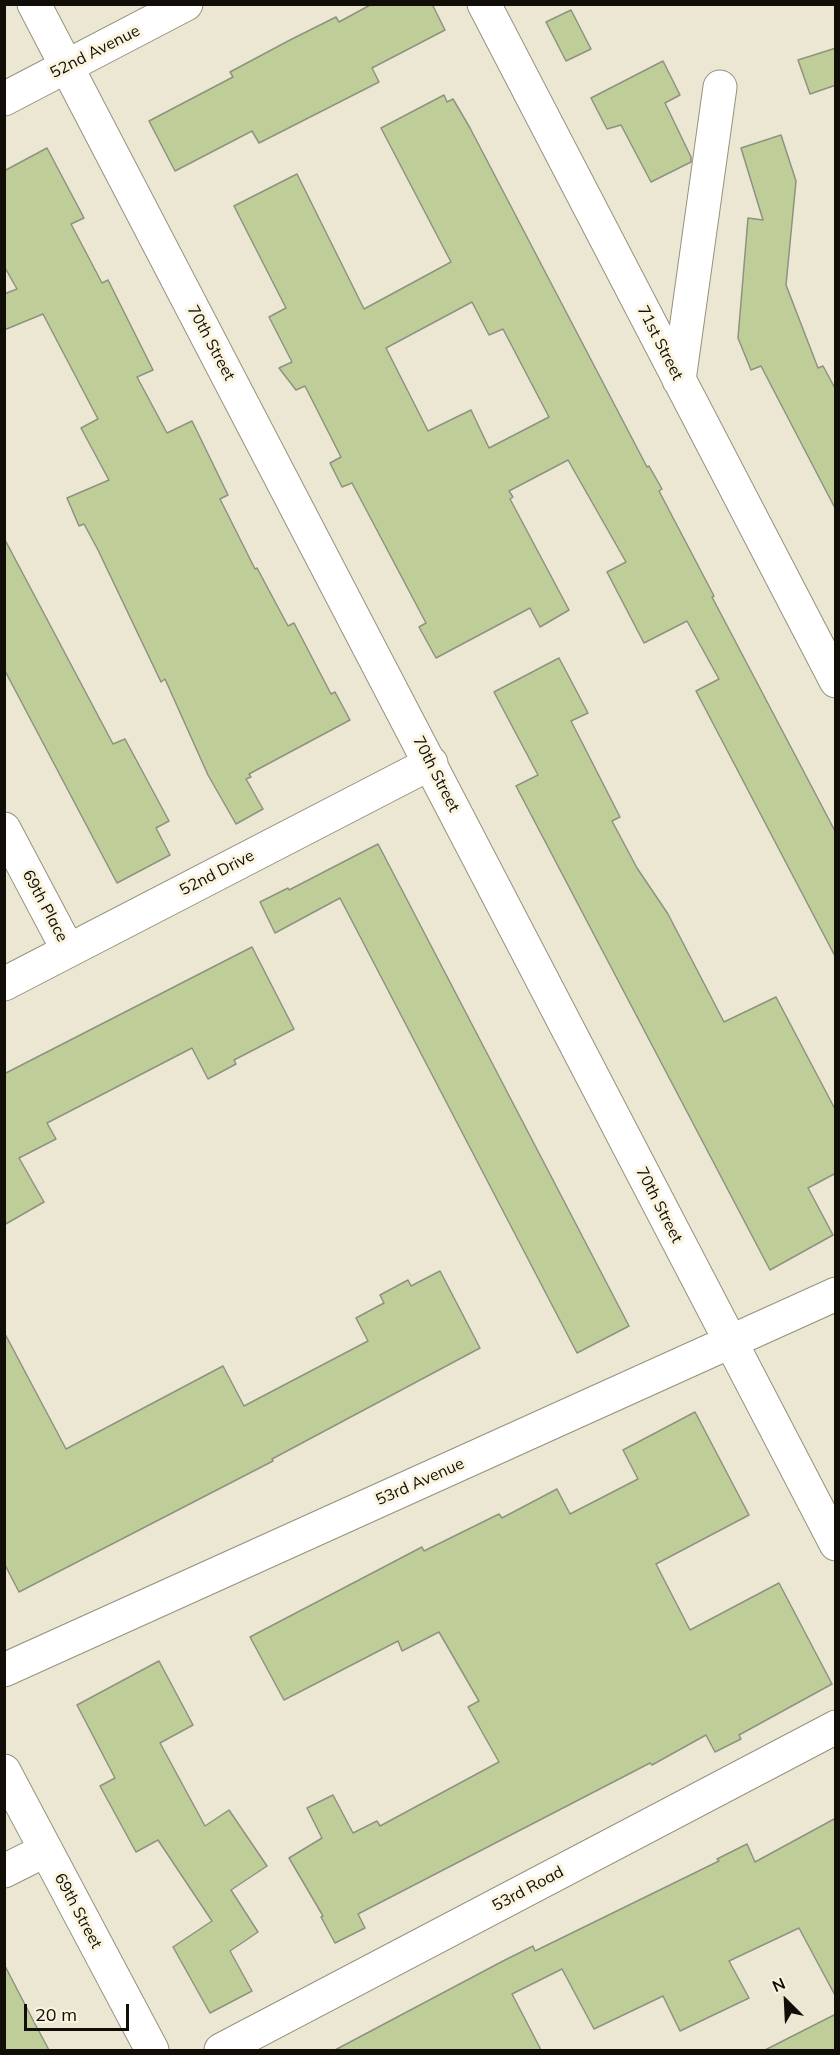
<!DOCTYPE html>
<style>
body{margin:0}
#map{position:relative;width:840px;height:2055px;overflow:hidden;background:#ece7d2;font-family:Mulish,sans-serif}
canvas{display:block}
.frame{position:absolute;inset:0;border:6px solid #100e07;pointer-events:none}
.north{position:absolute;left:756px;top:1971px;width:60px;height:60px;-webkit-text-stroke:4px #faf4df;paint-order:stroke;rotate:336deg;font-size:16px;font-weight:700;line-height:24px;text-align:center;color:#100e07}
.north::after{content:'';display:block;margin:auto;width:21px;height:27px;background:#100e07;clip-path:polygon(50% 0,100% 100%,50% 72%,0 100%)}
.scale{position:absolute;left:24px;top:2004px;width:105px;height:27px;box-sizing:border-box;border:3px solid #100e07;border-top:0;padding-left:8px;font-size:18px;line-height:21px;white-space:nowrap;color:#100e07;-webkit-text-stroke:4px #faf4df;paint-order:stroke}
</style>
<div id="map">
<canvas width="840" height="2055"></canvas>
<div class="frame"></div>
<div class="north">N</div>
<div class="scale">20 m</div>
</div>
<script>
const ctx = document.querySelector('canvas').getContext('2d');
ctx.lineJoin = 'round';
function paint(path, color) { ctx.fillStyle = color; ctx.fill(path, 'evenodd'); }
function trace(path, color, width, dash) { ctx.strokeStyle = color; ctx.lineWidth = width; ctx.lineCap = dash ? 'butt' : 'round'; ctx.setLineDash(dash || []); ctx.stroke(path); }
function write(font, color, halo, rows, align = 'center') {
  ctx.font = font + ' Mulish,sans-serif'; ctx.lineWidth = 6; ctx.setLineDash([]); ctx.textBaseline = 'middle'; ctx.strokeStyle = halo; ctx.fillStyle = color; for (const [text, x, y, turn = 0] of rows) {
    ctx.save(); ctx.translate(x, y); ctx.rotate((+turn || 0) * Math.PI / 180); ctx.textAlign = isNaN(turn) ? turn : align; if (halo) ctx.strokeText(text, 0, 0); ctx.fillText(text, 0, 0); ctx.restore();
  }
}
const building = new Path2D(`
 M 372,4 L 432,4 L 445,30 L 372,68 L 379,82 L 259,143 L 252,131 L 175,171 L 149,121 L 233,77 L 230,72 L 290,40 L 336,17 L 339,22 Z
 M 571,10 L 591,49 L 566,61 L 546,22 Z
 M 836,48 L 836,85 L 810,94 L 798,60 Z
 M 663,61 L 680,95 L 665,103 L 691,157 L 691,162 L 651,182 L 621,125 L 607,129 L 591,98 Z
 M 444,95 L 447,102 L 453,99 L 470,128 L 647,467 L 649,466 L 662,489 L 659,491 L 714,596 L 712,597 L 836,833 L 836,958 L 696,691 L 719,679 L 687,621 L 644,643 L 607,572 L 626,562 L 568,460 L 509,491 L 513,497 L 510,499 L 569,610 L 540,627 L 530,608 L 436,658 L 419,627 L 426,623 L 352,483 L 342,487 L 330,463 L 341,457 L 305,386 L 296,390 L 279,368 L 292,362 L 269,317 L 286,308 L 234,206 L 297,174 L 364,309 L 451,262 L 381,128 ZM 472,302 L 489,335 L 503,329 L 549,417 L 489,448 L 471,410 L 428,431 L 386,348 Z
 M 781,135 L 796,181 L 786,285 L 818,368 L 823,366 L 836,390 L 836,510 L 761,366 L 751,370 L 738,338 L 748,218 L 763,220 L 741,148 Z
 M 47,148 L 84,218 L 71,224 L 102,283 L 108,280 L 153,370 L 137,377 L 167,433 L 192,421 L 228,495 L 220,499 L 255,569 L 257,568 L 288,626 L 294,623 L 331,694 L 335,692 L 350,720 L 249,774 L 251,777 L 246,779 L 263,809 L 236,824 L 208,775 L 165,679 L 161,682 L 98,550 L 84,524 L 79,526 L 67,498 L 109,480 L 81,428 L 98,419 L 43,314 L 4,330 L 4,294 L 17,289 L 4,266 L 4,171 Z
 M 4,538 L 113,744 L 125,739 L 169,821 L 156,828 L 170,855 L 117,883 L 4,669 Z
 M 559,658 L 588,713 L 571,721 L 620,817 L 612,821 L 637,868 L 668,914 L 724,1022 L 776,997 L 836,1111 L 836,1173 L 808,1188 L 833,1235 L 770,1270 L 516,786 L 538,775 L 494,692 Z
 M 378,844 L 629,1326 L 577,1353 L 340,898 L 275,933 L 260,902 L 288,888 L 289,890 Z
 M 252,947 L 294,1029 L 234,1060 L 236,1064 L 208,1079 L 192,1048 L 47,1123 L 56,1139 L 19,1158 L 44,1202 L 4,1225 L 4,1074 Z
 M 440,1271 L 480,1348 L 272,1459 L 273,1461 L 19,1592 L 4,1563 L 4,1332 L 66,1449 L 223,1366 L 244,1406 L 368,1341 L 356,1318 L 384,1303 L 380,1295 L 408,1280 L 411,1286 Z
 M 695,1412 L 749,1515 L 656,1564 L 690,1630 L 779,1583 L 832,1684 L 739,1735 L 741,1739 L 715,1752 L 706,1735 L 652,1765 L 650,1763 L 358,1914 L 365,1928 L 335,1943 L 321,1917 L 323,1916 L 289,1858 L 322,1838 L 307,1808 L 333,1795 L 353,1833 L 377,1821 L 380,1826 L 499,1762 L 468,1707 L 479,1701 L 439,1632 L 402,1651 L 398,1641 L 284,1700 L 250,1637 L 422,1547 L 424,1551 L 499,1514 L 502,1518 L 557,1489 L 570,1514 L 638,1479 L 623,1450 Z
 M 159,1661 L 193,1725 L 160,1743 L 205,1826 L 229,1810 L 267,1866 L 231,1890 L 258,1932 L 230,1951 L 252,1991 L 210,2013 L 173,1947 L 212,1921 L 158,1840 L 136,1852 L 100,1786 L 115,1778 L 77,1705 Z
 M 836,1818 L 836,1997 L 799,1928 L 729,1961 L 749,1998 L 680,2031 L 663,1996 L 594,2029 L 562,1969 L 512,1994 L 541,2050 L 335,2050 L 503,1961 L 533,1946 L 535,1951 L 719,1861 L 717,1859 L 747,1844 L 755,1862 Z
 M 4,1964 L 34,2022 L 49,2050 L 4,2050 Z
 M 836,2014 L 836,2050 L 765,2050 Z`);
const minor = new Path2D(`
 M 34,4 L 836,1544
 M 484,4 L 836,681
 M 4,99 L 186,4
 M 679,380 L 720,87
 M 4,829 L 68,950
 M 4,984 L 431,763
 M 4,1670 L 836,1294
 M 4,1771 L 152,2050
 M 4,1871 L 46,1850
 M 221,2050 L 836,1727`);
const streetNames = [
 ["52nd Avenue",95,52,-27],
 ["70th Street",211,343,62],
 ["71st Street",660,343,63],
 ["70th Street",436,774,63],
 ["52nd Drive",217,873,-27],
 ["69th Place",45,906,62],
 ["70th Street",659,1205,63],
 ["53rd Avenue",420,1482,-24],
 ["53rd Road",528,1889,-28],
 ["69th Street",78,1911,62]
];
paint(building, '#bfce99');
trace(building, '#8d9380', 1.5);
trace(minor, '#97927e', 35);
trace(minor, '#fff', 33);
write('16px', '#100e07', '#faf4df', streetNames);
</script>
